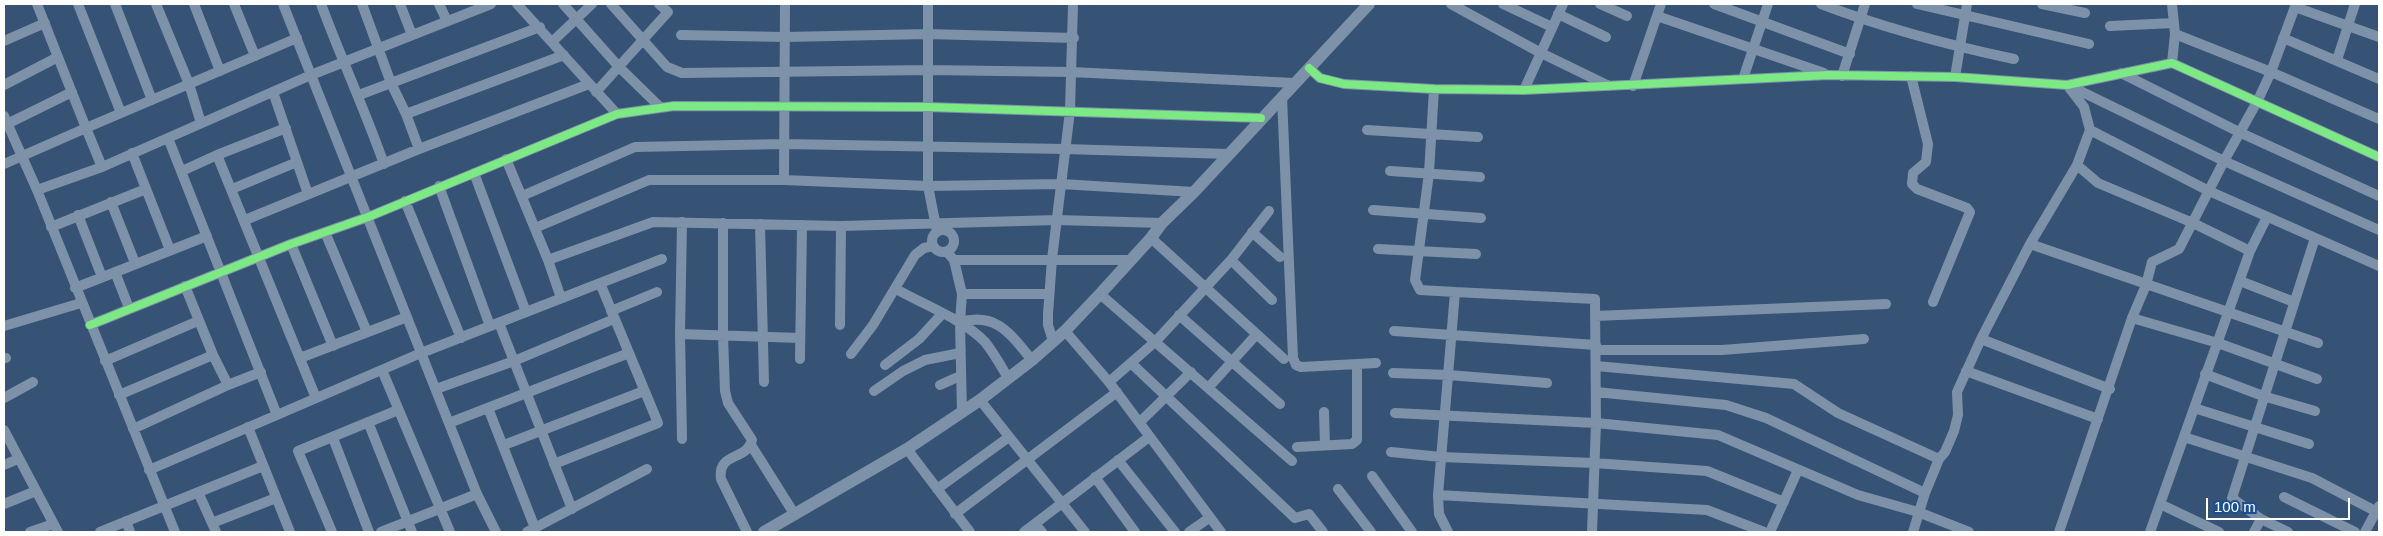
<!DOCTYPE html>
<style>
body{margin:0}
#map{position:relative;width:2383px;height:536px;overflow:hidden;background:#365274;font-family:Helvetica,sans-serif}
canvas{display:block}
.frame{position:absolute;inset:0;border:5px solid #fff;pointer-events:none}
.scale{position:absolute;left:2206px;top:498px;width:144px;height:22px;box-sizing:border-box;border:2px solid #fff;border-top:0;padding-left:6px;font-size:15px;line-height:18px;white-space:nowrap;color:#fff;-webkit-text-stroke:4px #1b4f8f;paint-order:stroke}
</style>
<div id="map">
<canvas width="2383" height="536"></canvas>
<div class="frame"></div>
<div class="scale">100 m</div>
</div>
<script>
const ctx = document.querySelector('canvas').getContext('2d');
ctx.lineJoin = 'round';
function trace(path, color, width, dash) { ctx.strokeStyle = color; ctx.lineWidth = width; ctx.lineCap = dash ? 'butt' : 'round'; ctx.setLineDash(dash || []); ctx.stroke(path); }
const minor = new Path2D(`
 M 37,4 L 86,128 L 297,38
 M 78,4 L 121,113
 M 115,4 L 152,100
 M 156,4 L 189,84 L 201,123
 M 194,4 L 220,71
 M 234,4 L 255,56
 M 321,4 C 341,58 365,110 384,164
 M 362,4 L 391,83 L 406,114 L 564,55
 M 400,4 L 412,35
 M 439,4 L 447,21
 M 491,4 L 311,75 L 477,494 L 496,532
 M 517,4 L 617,114
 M 563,4 L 619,67 L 661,108
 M 611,4 L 667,67 L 682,73 L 929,70 L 1071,72 L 1294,83
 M 928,4 L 928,186 L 937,232
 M 1451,4 L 1541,53 L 1609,86
 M 1503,4 L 1552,27
 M 1600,4 L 1627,16
 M 1714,4 L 1850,54
 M 1821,4 C 1884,28 1948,45 2014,59
 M 1917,4 L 2089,44
 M 2042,4 L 2085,13
 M 2172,4 L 2175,34 L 2172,63
 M 2295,7 L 2379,37
 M 1558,14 L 1606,37
 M 1657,16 L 1824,73
 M 2110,26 L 2174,23
 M 2175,34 L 2271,72 L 2379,119
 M 681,35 L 785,37 L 928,34 L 1074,38
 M 2283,38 L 2379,79
 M 4,41 L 45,23
 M 552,42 L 592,4
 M 2337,60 L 2355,4
 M 1309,68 L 1320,78 L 1344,84 L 1434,89 L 1524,90 L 1828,75 L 1955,77 L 2067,85 L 2172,63 L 2379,157
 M 2121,73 L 2241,133 L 2379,196
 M 1842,76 L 1865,4
 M 1911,76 L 1928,144 L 1926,162 L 1913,173 L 1912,184 L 1917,189 L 1967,208 L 1970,212 L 1933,302
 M 1955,77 L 1967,4
 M 1743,79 L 1768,4
 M 4,85 L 58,57
 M 1633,86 L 1661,4
 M 2070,86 L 2224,161 L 2379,230
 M 1434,89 L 1429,173 L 1415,280 L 1420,290 L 1455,292 L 1438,495 L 1439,514 L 1448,532
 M 1524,90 L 1563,4
 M 273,92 L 308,194
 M 596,92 L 668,12 L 659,4
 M 359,95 L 540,27
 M 1282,97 L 1293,358 L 1296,365 L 1301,367 L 1376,363
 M 406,114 L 419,149
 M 4,116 L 37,190 L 175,532
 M 7,124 L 72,92
 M 1367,130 L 1478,137
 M 2090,130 L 2209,191 L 2379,266
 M 168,138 L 277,415
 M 132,153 L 170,250
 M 217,155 L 286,128
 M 506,159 L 548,260 L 561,298
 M 4,164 L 86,128 L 102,167
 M 2077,165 L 2098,183 L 2193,223 L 2250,251
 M 182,171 L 217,155 L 316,398
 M 1390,171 L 1480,177
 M 474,173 L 526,312
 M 784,180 L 785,4
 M 439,186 L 490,326
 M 232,189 L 297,162
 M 37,190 L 102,167 L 311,75 L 283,4
 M 522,196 L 635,147 L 784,144 L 1065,149 L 1229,154
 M 405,201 L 461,338
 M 111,202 L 135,263
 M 1373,210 L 1481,218
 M 78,215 L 102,277
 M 245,220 L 419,149 L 589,84
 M 682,222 L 680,334 L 682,439
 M 723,223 L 723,336 L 725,391 L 728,403 L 752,440 C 747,461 717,452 721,479 L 747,532
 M 760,224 L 764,382
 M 51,227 L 146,189
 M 535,228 L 649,180 L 784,180 L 928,186 L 1061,184 L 1194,192
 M932 241a11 11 0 1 1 22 0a11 11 0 1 1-22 0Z
 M 325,232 L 367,332
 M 1252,232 L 1280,257
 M 1151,238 L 1284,359
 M 291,244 L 333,346
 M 2030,244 L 2318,343
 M 1378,249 L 1476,254
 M 947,252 L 954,260 L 962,294 L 960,322 L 962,413
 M 548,260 L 653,222 L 841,226 L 1057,220 L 1162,223
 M 954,260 L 1131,260
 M 1231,260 L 1272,300
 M 115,272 L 129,308
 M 2240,281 L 2294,302
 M 75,288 L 207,236
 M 896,289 C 924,305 963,319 985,342 C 994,353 1001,366 1008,378
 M 1455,292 L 1595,299 L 1596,423 L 1592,532
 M 962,294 L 1049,294
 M 1100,294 L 1292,461
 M 611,311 L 657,292
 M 1179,315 L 1280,404
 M 1595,316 L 1886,304
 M 2132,318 L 2218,343 L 2317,379
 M 960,322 C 997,312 1010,334 1032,360
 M 499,323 L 572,509
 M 90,325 L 291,244 L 368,217 L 617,114 L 674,106 L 928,107 L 1261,118
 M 840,325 L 841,226
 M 4,326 L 81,303
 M 1065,331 L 1109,382 L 1221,532
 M 1394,331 L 1596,345
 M 680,334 L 800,338
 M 1981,339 L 2110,389
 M 1053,341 L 1048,325 L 1048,314 L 1052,259 L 1070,111 L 1073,4
 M 1596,350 L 1722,350 L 1864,339
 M 851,354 L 873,325 L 915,255 L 924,248 L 933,246
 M 4,358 L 6,358
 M 300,358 L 407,317
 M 800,359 L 802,225
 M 105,361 L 198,321
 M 1132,364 L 1295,518 L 1309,514 L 1323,532
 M 885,365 L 919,339 L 942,314
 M 1596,366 L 1794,384 L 1838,413 L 1939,459
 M 382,370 L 450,532
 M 1966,371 L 2098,419
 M 1393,373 L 1449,375 L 1547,383
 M 2205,374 L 2263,396 L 2315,411
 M 1109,382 L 1156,341 L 1231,260 L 1269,211
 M 228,385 L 261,372
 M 940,385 L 960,376
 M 1208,388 L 1256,335
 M 436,389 L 514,361 L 614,319
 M 874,391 L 903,371 L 925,360 L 960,353
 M 1596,392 L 1726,405 L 1766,418 L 1925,493
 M 119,395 L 213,355
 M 4,398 L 33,382
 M 980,400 L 1085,532
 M 488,408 L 535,528
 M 2194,408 L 2309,444
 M 1324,412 L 1325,445
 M 1395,413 L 1596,423 L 1718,435 L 1858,495 L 1918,512 L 1969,532
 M 368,422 L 412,532
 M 1140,422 L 1191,372
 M 449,423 L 629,353
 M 248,427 L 290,532
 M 133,429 L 228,385 L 213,355 L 185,286
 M 4,430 L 58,532
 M 2184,437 L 2312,478 L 2379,513
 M 333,438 L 369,532
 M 504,445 L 644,391
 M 751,445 L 795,515
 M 1297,447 L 1352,444 L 1357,440 L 1357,364
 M 907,449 L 970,532
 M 1391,452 L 1441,457 L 1594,463 L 1707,471 L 1784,502
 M 1118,460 L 1175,532
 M 554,464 L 658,423 L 600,283
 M 4,465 L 18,459
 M 149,470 L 421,353 L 662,259
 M 1372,476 L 1412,532
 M 1095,477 L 1135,532
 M 937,489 L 1009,437
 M 1338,489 L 1371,532
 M 198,492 L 216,532
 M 1438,495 L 1707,510 L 1764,532
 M 2284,497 L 2355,532
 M 4,504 L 36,491
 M 2160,504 L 2219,532
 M 955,514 L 1117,392
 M 126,521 L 130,532
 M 212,523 L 276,498
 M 1035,524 L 1042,532
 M 30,532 L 53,524
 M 100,532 L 263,466
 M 332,532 L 298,451 L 398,410
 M 381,532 L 477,494
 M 527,532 L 647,469
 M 1024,532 L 1149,437
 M 1189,532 L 1209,518
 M 1770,532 L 1798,470
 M 1913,532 L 1925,493 L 1939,459 L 1945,452 L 1954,431 L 1958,415 L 1957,392 L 1981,339 L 2030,244 L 2077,165 L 2090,130 L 2084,107 L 2067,85
 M 2059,532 L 2132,318 L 2146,285 L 2152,262 L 2179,249 L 2224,161 L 2258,100 L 2271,72 L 2296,4
 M 2150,532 L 2250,251 L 2267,217
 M 2254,532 L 2261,519
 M 2288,532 L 2261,519 L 2232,498 L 2315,238
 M 2365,532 L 2379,506`);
const tertiary = new Path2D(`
 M 764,532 L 907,449 L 980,400 L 1032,360 L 1065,331 L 1100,294 L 1151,238 L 1162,223 L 1194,192 L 1369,4`);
const cycleway = new Path2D(`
 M 1309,68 L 1320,78 L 1344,84 L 1434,89 L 1524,90 L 1828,75 L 1955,77 L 2067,85 L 2172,63 L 2379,157
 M 90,325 L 291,244 L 368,217 L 617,114 L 674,106 L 928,107 L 1261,118`);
trace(minor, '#7d92a8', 10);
trace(tertiary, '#7d92a8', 12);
trace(cycleway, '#7ce984', 8);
</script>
